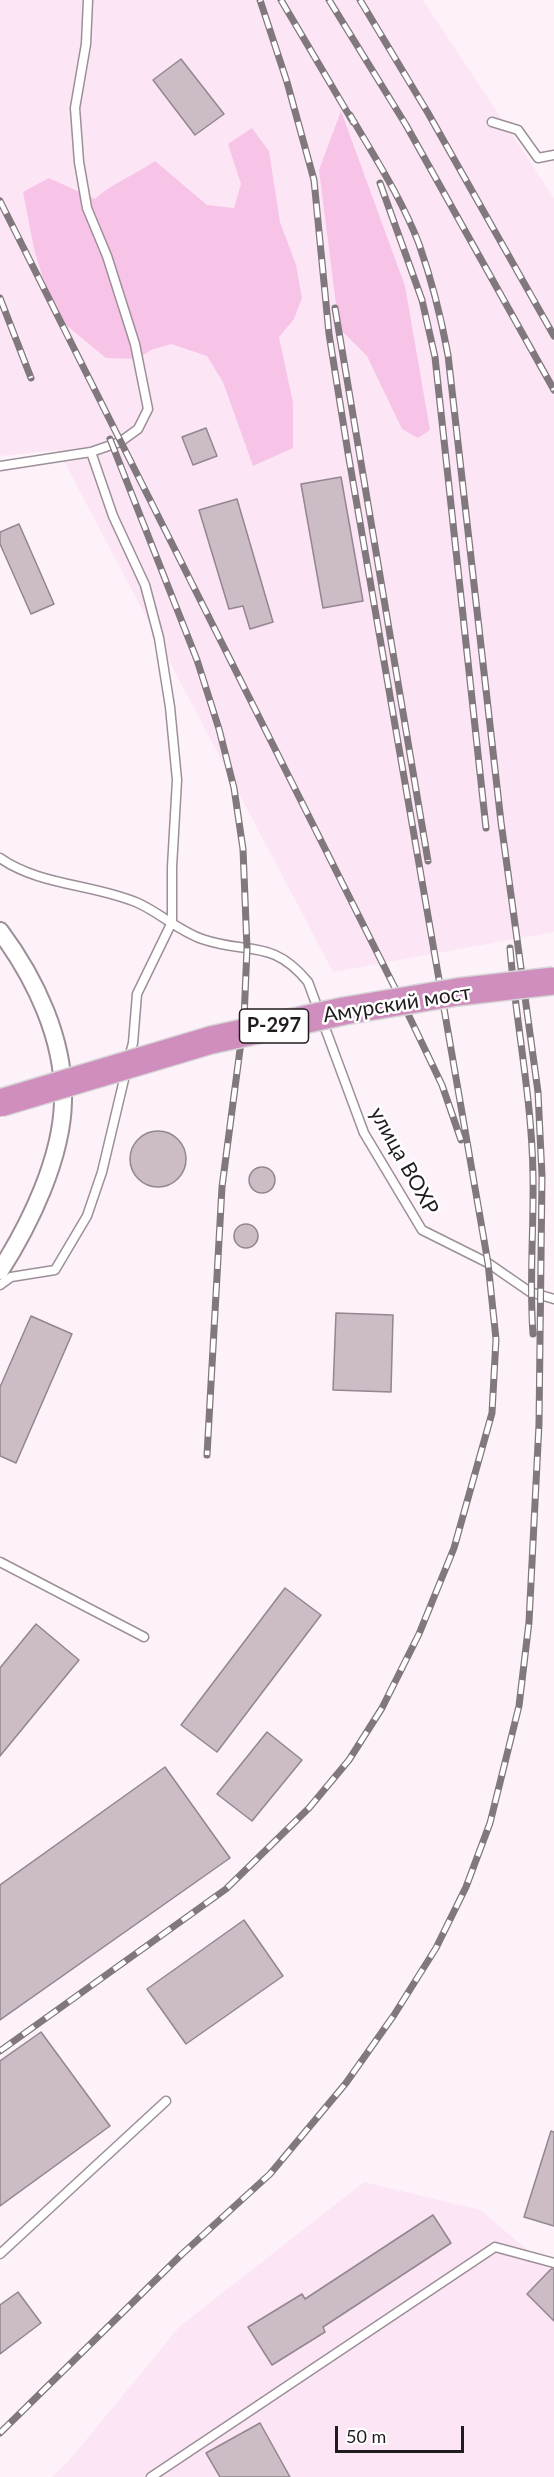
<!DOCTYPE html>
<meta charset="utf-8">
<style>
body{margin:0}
#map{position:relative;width:554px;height:2477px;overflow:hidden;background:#fef2fa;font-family:Lato,sans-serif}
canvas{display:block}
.scale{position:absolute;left:335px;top:2426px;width:129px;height:27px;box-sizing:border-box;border:3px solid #201b1e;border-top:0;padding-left:8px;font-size:18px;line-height:21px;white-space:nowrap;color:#201b1e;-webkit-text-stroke:4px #fff;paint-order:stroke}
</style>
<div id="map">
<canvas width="554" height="2477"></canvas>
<div class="scale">50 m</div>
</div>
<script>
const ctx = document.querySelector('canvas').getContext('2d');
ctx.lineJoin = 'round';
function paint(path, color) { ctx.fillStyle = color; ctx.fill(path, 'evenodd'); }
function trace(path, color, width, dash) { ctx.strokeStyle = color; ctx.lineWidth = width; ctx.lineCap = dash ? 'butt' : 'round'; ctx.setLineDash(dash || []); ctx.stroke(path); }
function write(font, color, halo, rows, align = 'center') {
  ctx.font = font + ' Lato,sans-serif'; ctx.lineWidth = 5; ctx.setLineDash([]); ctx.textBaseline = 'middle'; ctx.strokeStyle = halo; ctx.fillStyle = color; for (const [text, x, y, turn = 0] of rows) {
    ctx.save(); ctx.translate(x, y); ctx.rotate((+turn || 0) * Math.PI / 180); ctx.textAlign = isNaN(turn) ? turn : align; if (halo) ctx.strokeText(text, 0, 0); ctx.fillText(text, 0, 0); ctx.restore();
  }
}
const built = new Path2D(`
 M 0,0 L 423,0 L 554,198 L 554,932 L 333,972 L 58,450 L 0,456 Z
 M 364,2182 L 481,2210 L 554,2273 L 554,2477 L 52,2477 L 67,2463 L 180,2326 Z`);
const green = new Path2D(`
 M 341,111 L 405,286 L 430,430 L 418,438 L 402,429 L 367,356 L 339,328 L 319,170 Z
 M 252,128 L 269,151 L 280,222 L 296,265 L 302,298 L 294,319 L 279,337 L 293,403 L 293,448 L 253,466 L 223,382 L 207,356 L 171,344 L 151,350 L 137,359 L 106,358 L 54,315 L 34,249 L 23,192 L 49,178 L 95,199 C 112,183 135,175 155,161 L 207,205 L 234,208 L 241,184 L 228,144 Z`);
const building = new Path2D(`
 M 181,59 L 224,114 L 195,135 L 153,80 Z
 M 206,428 L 217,456 L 193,465 L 182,437 Z
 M 341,477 L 363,601 L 323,608 L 301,484 Z
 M 237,499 L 273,622 L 250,629 L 243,606 L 229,609 L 199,510 Z
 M 19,524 L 54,604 L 31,614 L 0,544 L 0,532 Z
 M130 1159a28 28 0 1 1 56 0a28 28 0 1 1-56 0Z
 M249 1180a13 13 0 1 1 26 0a13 13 0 1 1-26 0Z
 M234 1236a12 12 0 1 1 24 0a12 12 0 1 1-24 0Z
 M 336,1313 L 393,1315 L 391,1392 L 333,1390 Z
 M 31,1316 L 72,1334 L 16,1463 L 0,1456 L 0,1387 Z
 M 285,1588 L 321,1615 L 217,1752 L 181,1725 Z
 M 36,1624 L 79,1660 L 0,1756 L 0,1668 Z
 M 267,1732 L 302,1760 L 252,1821 L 217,1794 Z
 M 165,1767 L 230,1858 L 0,2020 L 0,1885 Z
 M 244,1920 L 283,1976 L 186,2044 L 147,1989 Z
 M 41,2032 L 110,2126 L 0,2206 L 0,2061 Z
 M 551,2131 L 554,2132 L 554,2226 L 524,2217 Z
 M 433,2215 L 451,2243 L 323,2327 L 325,2332 L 272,2365 L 248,2327 L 302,2294 L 305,2299 Z
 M 551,2269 L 554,2269 L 554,2321 L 527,2294 Z
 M 18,2292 L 41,2323 L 0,2354 L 0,2305 Z
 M 260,2423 L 290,2477 L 220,2477 L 206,2453 Z`);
const service = new Path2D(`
 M 492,122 L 518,130 L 538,158 L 554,155
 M 91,452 L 113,516 L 145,585 L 159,638 L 170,707 L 177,780 L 172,867 L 172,922 L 137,994 L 133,1043 L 129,1058
 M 0,466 L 91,452 L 120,442 L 138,429 L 148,409 L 135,344 L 107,256 L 87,208 L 79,162 L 75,108 L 86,44 L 88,0
 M 0,858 C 40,886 94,884 138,903 C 160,913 179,931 202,939 C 248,955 272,938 308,982 L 364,1133 L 422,1230 L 488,1263 L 530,1292 L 554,1299
 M 0,1285 L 11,1277 L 55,1270 L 87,1216 L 102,1172 L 126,1071
 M 0,1562 L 144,1637
 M 0,2254 L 166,2101
 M 151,2477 L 495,2247 L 554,2263`);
const minor = new Path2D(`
 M 0,931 C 35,978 65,1040 63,1101 C 62,1158 30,1224 0,1271`);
const rail = new Path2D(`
 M 281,0 L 353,122
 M 329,0 L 406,125 L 554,390
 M 360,0 L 428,113 L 554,336
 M 380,183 L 422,300 L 435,357 L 486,828
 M 0,201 L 408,1014 L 442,1085 L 461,1140
 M 0,298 L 31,378
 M 335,308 L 428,861
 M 110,439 L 197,660 L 219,729 L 234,788 L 243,849 L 247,948 L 244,1019 L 222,1187 L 207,1455
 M 510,948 C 516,1024 532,1099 533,1175 C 534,1228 529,1281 533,1334
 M 0,2051 L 226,1889 L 309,1808 L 349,1760 L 382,1708 L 419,1634 L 454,1548 L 492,1413 L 496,1339 L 488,1263 L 348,453 L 329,334 L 314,180 L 287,82 L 260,0
 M 0,2433 L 181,2255 L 270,2174 L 346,2083 L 394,2015 L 436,1948 L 466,1887 L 490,1823 L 519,1706 L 529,1622 L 539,1424 L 542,1176 L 538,1092 L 501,822 L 448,355 C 441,317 432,281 419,244 C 402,199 374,156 350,115`);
const trunkBridge = new Path2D(`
 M 0,1103 L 211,1040 L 344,1011 L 457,992 L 554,981`);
const shields = [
 [274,1026,69]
];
const shieldNames = [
 ["Р-297",274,1026]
];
const streetNames = [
 ["Амурский мост",397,1004,-9],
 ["улица ВОХР",404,1161,61]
];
paint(built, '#fce6f5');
paint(green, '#f7c4e8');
paint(building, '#cbbcc6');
trace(building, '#93868f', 1.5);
trace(service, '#9d8f98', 11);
trace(minor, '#9d8f98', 20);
trace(service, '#fff', 8);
trace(minor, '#fff', 16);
trace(rail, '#80787d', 7);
trace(rail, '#fff', 4.5, [14]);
trace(trunkBridge, '#d7d6d6', 30, []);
trace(trunkBridge, '#d08ebe', 27);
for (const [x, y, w] of shields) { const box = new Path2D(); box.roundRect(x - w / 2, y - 17, w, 34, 4.5); ctx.fillStyle = '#fff'; ctx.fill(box); trace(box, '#201b1e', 1.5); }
write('bold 20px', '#201b1e', null, shieldNames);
write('21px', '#201b1e', '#fff', streetNames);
</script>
